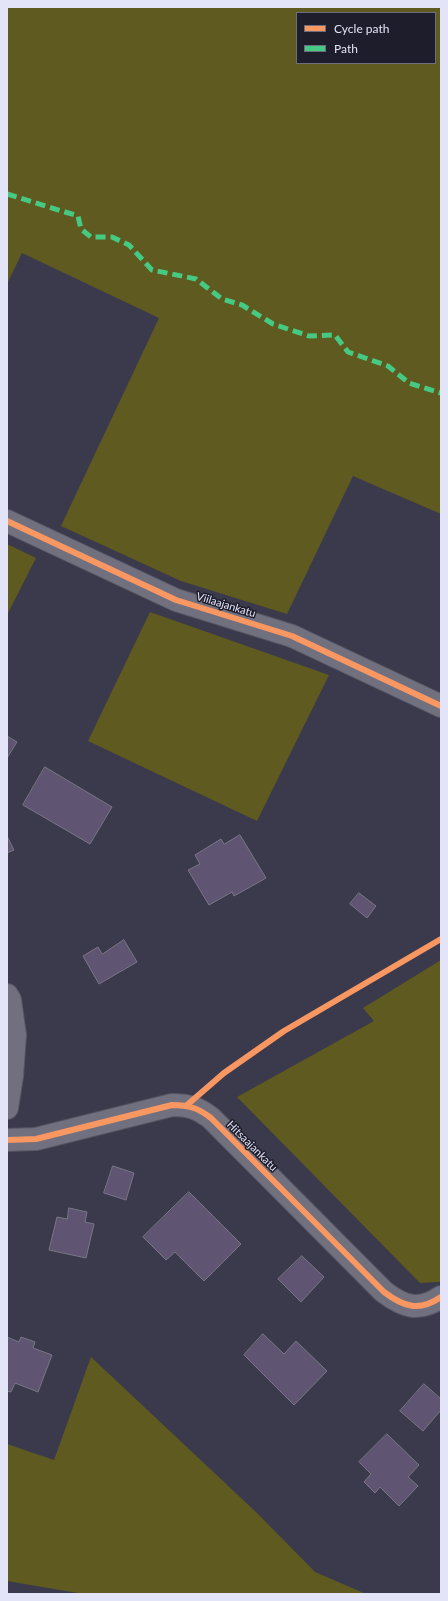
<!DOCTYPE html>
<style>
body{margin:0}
#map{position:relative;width:448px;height:1601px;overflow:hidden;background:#3b3a4c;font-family:Lato,sans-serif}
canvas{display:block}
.frame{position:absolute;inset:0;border:8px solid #e3e4f8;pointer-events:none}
.legend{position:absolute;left:296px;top:12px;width:140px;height:52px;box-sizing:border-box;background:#1d1d2c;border:1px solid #6c6d7e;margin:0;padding:5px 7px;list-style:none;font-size:12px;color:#e3e4f8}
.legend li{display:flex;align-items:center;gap:8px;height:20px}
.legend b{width:20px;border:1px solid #6c6d7e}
</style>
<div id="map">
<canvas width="448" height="1601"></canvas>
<div class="frame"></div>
<ul class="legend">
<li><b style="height:5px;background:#f99763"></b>Cycle path</li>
<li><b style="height:5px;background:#46c982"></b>Path</li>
</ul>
</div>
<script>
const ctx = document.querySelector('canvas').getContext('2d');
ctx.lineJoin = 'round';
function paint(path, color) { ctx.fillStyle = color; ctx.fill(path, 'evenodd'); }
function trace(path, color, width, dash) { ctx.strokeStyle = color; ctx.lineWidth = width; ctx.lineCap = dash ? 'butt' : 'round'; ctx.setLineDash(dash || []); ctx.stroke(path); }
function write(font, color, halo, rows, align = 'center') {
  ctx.font = font + ' Lato,sans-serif'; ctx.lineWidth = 3; ctx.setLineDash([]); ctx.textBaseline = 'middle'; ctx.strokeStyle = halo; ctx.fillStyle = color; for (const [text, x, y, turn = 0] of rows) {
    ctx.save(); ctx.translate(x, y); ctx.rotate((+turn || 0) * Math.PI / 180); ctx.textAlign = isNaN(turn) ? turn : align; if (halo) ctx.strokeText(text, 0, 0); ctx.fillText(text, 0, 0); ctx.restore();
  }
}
const green = new Path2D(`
 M 7,7 L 441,7 L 441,514 L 353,476 L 287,614 L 181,581 L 61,526 L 159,318 L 22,253 L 7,284 ZM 297,13 L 435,13 L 435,63 L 297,63 Z
 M 7,544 L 36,558 L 7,615 Z
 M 150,612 L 329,675 L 257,821 L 88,741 Z
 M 441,960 L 441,1280 L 439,1282 L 420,1283 L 237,1097 L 374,1021 L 363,1008 Z
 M 91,1357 L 257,1513 L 315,1572 L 366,1594 L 84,1594 L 7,1581 L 7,1444 L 54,1460 Z`);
const building = new Path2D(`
 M 7,736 L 17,742 L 7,758 Z
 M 45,767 L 112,807 L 90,844 L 23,805 Z
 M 240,835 L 266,878 L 234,896 L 232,892 L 209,905 L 188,870 L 200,864 L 195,855 L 221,839 L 224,844 Z
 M 7,836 L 14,850 L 7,853 Z
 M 359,893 L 376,906 L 367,918 L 350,904 Z
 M 124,940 L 137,962 L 99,984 L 83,956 L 98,947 L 102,954 Z
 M 113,1166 L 134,1173 L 126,1200 L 104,1193 Z
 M 189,1192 L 241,1244 L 204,1281 L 175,1252 L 166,1260 L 143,1237 Z
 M 69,1208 L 87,1212 L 85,1222 L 94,1224 L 86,1258 L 49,1250 L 57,1217 L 67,1219 Z
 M 302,1256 L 324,1277 L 301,1302 L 278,1279 Z
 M 263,1334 L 284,1354 L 296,1341 L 327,1371 L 294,1405 L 244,1355 Z
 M 7,1337 L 19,1342 L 21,1337 L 35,1342 L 33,1348 L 52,1355 L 38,1392 L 15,1383 L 11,1392 L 7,1391 Z
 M 424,1384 L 441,1399 L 441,1410 L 423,1431 L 400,1411 Z
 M 387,1434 L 419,1465 L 408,1477 L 418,1486 L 399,1506 L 380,1487 L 375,1493 L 364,1482 L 371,1474 L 359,1462 Z`);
const minor = new Path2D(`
 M 7,521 L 176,600 L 292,636 L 441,706
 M 7,995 L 10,1000 L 15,1035 L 12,1076 L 7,1108
 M 7,1140 L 36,1139 L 172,1105 C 189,1105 198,1108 211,1118 L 384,1292 C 404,1307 419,1312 441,1297`);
const quiet = new Path2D(`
 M 7,194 L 78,216 L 81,229 L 91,237 L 112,237 L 129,245 L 152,270 L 196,279 L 222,299 L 242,305 L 273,324 L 309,336 L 335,335 L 348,352 L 388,366 L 409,383 L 441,393`);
const cycleway = new Path2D(`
 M 7,521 L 176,600 L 292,636 L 441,706
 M 187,1105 L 224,1073 L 284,1031 L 441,939
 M 7,1140 L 36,1139 L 172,1105 C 189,1105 198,1108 211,1118 L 384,1292 C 404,1307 419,1312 441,1297`);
const streetNames = [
 ["Viilaajankatu",226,605,17],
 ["Hitsaajankatu",252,1146,45]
];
paint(green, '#5f5a20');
paint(building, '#5f5471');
trace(building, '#797685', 1);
trace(minor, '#565665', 24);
trace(minor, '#70707f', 22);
trace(quiet, '#46c982', 5, [10, 5]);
trace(cycleway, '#f99763', 6);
write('11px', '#e3e4f8', '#1d1d2c', streetNames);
</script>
